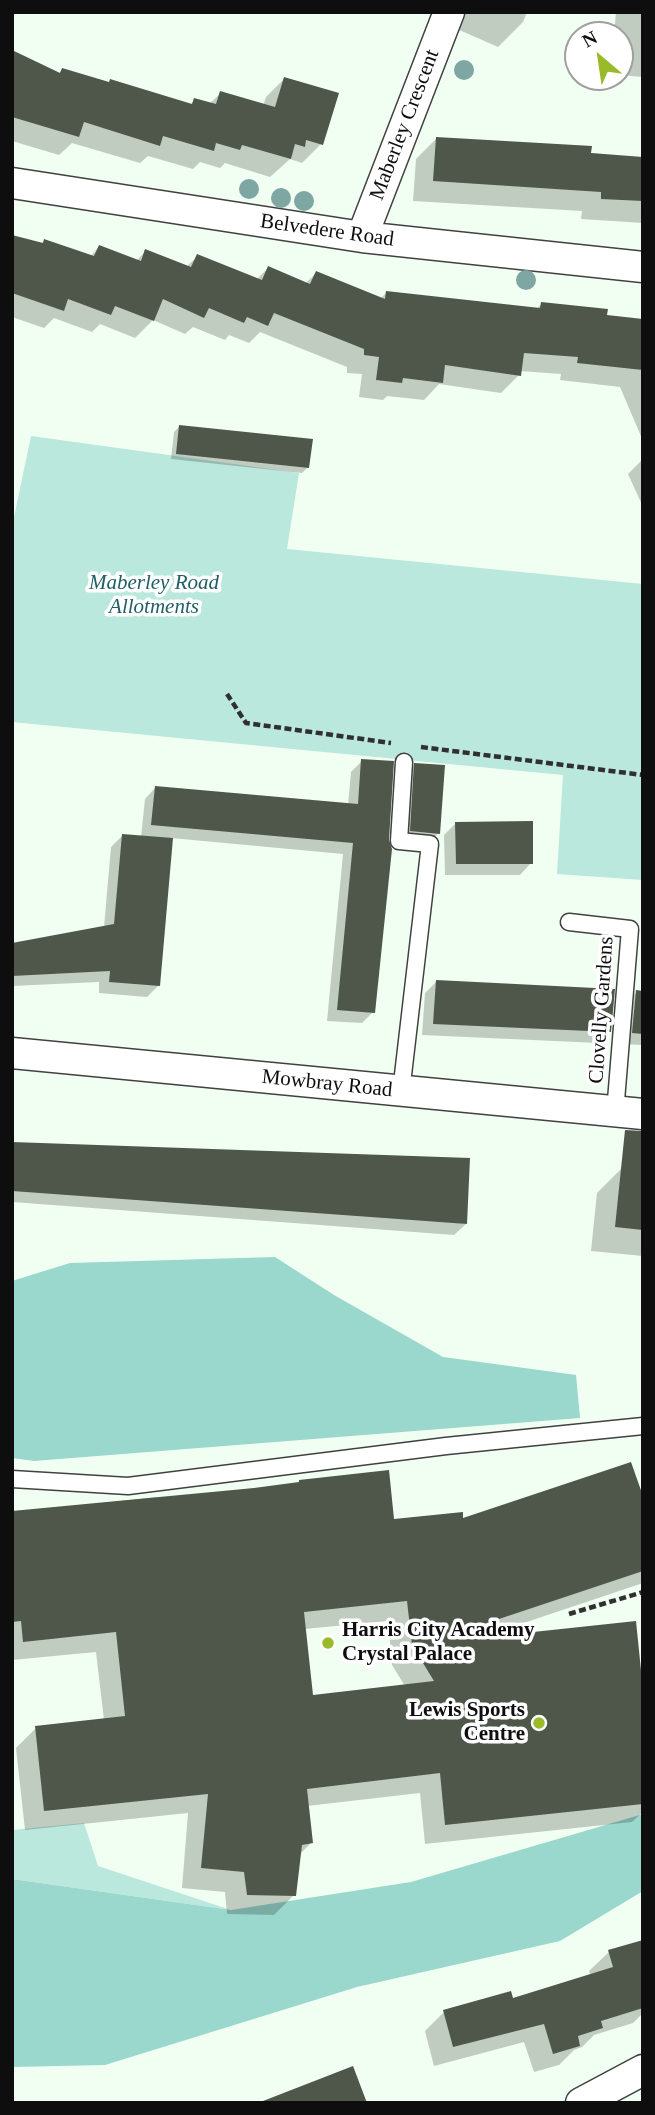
<!DOCTYPE html>
<style>
body{margin:0}
#map{position:relative;width:655px;height:2115px;overflow:hidden;background:#f0fff1;font-family:"Times New Roman",serif}
canvas{display:block}
.frame{position:absolute;inset:0;border:14px solid #0e0e0e;pointer-events:none}
.north{position:absolute;left:564px;top:21px;width:70px;height:70px;box-sizing:border-box;background:#fff;border:2px solid #9f9f9f;border-radius:50%;rotate:331deg;font-size:19px;font-weight:700;line-height:28px;text-align:center;color:#0e0e0e}
.north::after{content:'';display:block;margin:auto;width:24px;height:32px;background:#99ba2a;clip-path:polygon(50% 0,100% 100%,50% 72%,0 100%)}
</style>
<div id="map">
<canvas width="655" height="2115"></canvas>
<div class="frame"></div>
<div class="north">N</div>
</div>
<script>
const ctx = document.querySelector('canvas').getContext('2d');
ctx.lineJoin = 'round';
function paint(path, color) { ctx.fillStyle = color; ctx.fill(path, 'evenodd'); }
function trace(path, color, width, dash) { ctx.strokeStyle = color; ctx.lineWidth = width; ctx.lineCap = dash ? 'butt' : 'round'; ctx.setLineDash(dash || []); ctx.stroke(path); }
function write(font, color, halo, rows, align = 'center') {
  ctx.font = font + ' "Times New Roman",serif'; ctx.lineWidth = 7; ctx.setLineDash([]); ctx.textBaseline = 'middle'; ctx.strokeStyle = halo; ctx.fillStyle = color; for (const [text, x, y, turn = 0] of rows) {
    ctx.save(); ctx.translate(x, y); ctx.rotate((+turn || 0) * Math.PI / 180); ctx.textAlign = isNaN(turn) ? turn : align; if (halo) ctx.strokeText(text, 0, 0); ctx.fillText(text, 0, 0); ctx.restore();
  }
}
const green = new Path2D(`
 M 31,436 L 299,473 L 287,549 L 643,584 L 643,880 L 557,874 L 563,775 L 12,722 L 12,527 Z
 M 84,1823 L 98,1866 L 231,1910 L 12,1879 L 12,1830 Z`);
const forest = new Path2D(`
 M 275,1257 L 334,1295 L 443,1357 L 576,1375 L 580,1418 L 34,1461 L 12,1458 L 12,1281 L 70,1263 Z
 M 643,1814 L 643,1891 L 560,1941 L 357,1987 L 105,2065 L 12,2067 L 12,1879 L 231,1910 L 411,1882 Z`);
const shadow = new Path2D(`
 M 465,12 L 527,12 L 523,22 L 498,47 L 457,29 Z
 M 616,12 L 643,12 L 643,77 L 620,75 L 620,35 L 614,35 Z
 M 12,68 L 58,74 L 62,70 L 190,105 L 195,100 L 209,104 L 221,93 L 263,106 L 266,97 L 284,79 L 321,144 L 302,163 L 290,159 L 270,177 L 225,163 L 220,168 L 200,162 L 193,169 L 148,156 L 140,163 L 72,143 L 59,155 L 12,141 Z
 M 436,139 L 643,158 L 643,223 L 581,219 L 582,211 L 413,201 L 416,159 Z
 M 12,237 L 41,244 L 44,241 L 90,257 L 99,247 L 136,261 L 146,251 L 186,267 L 198,256 L 256,280 L 268,268 L 305,284 L 316,273 L 380,299 L 386,293 L 536,309 L 542,304 L 605,316 L 643,321 L 643,441 L 620,387 L 560,380 L 561,374 L 520,371 L 519,375 L 501,393 L 439,384 L 424,400 L 387,396 L 383,400 L 359,397 L 362,374 L 347,373 L 347,367 L 260,332 L 249,343 L 229,335 L 225,340 L 193,327 L 185,334 L 153,320 L 135,338 L 100,324 L 92,332 L 54,318 L 44,328 L 12,317 Z
 M 179,427 L 308,467 L 302,473 L 171,459 L 174,432 Z
 M 643,459 L 643,507 L 628,474 Z
 M 362,761 L 373,1012 L 362,1023 L 327,1021 L 343,854 L 171,838 L 159,985 L 147,997 L 99,993 L 99,982 L 12,986 L 12,944 L 104,927 L 111,847 L 122,836 L 141,837 L 145,799 L 155,788 L 348,805 L 351,772 Z
 M 415,765 L 439,833 L 433,838 L 405,836 L 409,770 Z
 M 456,823 L 531,863 L 520,875 L 445,875 L 444,835 Z
 M 436,982 L 609,1031 L 598,1043 L 422,1035 L 425,993 Z
 M 643,991 L 643,1045 L 621,1044 L 625,1004 L 637,992 Z
 M 12,1144 L 466,1224 L 454,1235 L 12,1202 Z
 M 622,1168 L 643,1170 L 643,1256 L 591,1251 L 597,1193 Z
 M 300,1481 L 392,1521 L 462,1521 L 643,1501 L 643,1583 L 479,1638 L 643,1707 L 643,1812 L 632,1822 L 425,1844 L 420,1793 L 307,1806 L 311,1843 L 299,1855 L 294,1895 L 274,1915 L 227,1914 L 225,1892 L 182,1888 L 188,1813 L 25,1830 L 16,1748 L 36,1728 L 104,1720 L 96,1652 L 12,1660 L 12,1513 L 157,1497 L 157,1500 L 296,1485 ZM 388,1621 L 392,1665 L 405,1686 L 311,1697 L 304,1629 Z
 M 643,1941 L 643,2013 L 633,2023 L 594,2035 L 582,2047 L 574,2050 L 559,2065 L 534,2072 L 524,2042 L 434,2066 L 425,2031 L 444,2012 L 512,2001 L 591,1976 L 589,1971 L 609,1952 Z`);
const building = new Path2D(`
 M 12,50 L 60,73 L 62,68 L 109,82 L 110,79 L 192,104 L 194,98 L 216,104 L 220,91 L 275,107 L 284,77 L 339,93 L 323,145 L 306,140 L 305,147 L 295,144 L 291,159 L 242,145 L 240,150 L 216,143 L 214,151 L 163,136 L 160,146 L 84,122 L 79,137 L 12,117 Z
 M 436,137 L 592,146 L 591,153 L 643,157 L 643,201 L 601,199 L 601,192 L 433,181 Z
 M 12,235 L 43,243 L 44,239 L 94,256 L 99,245 L 141,261 L 145,249 L 191,267 L 197,254 L 262,280 L 268,266 L 310,284 L 316,271 L 385,299 L 386,291 L 540,308 L 541,302 L 608,309 L 607,315 L 643,319 L 643,370 L 577,363 L 578,357 L 524,353 L 521,376 L 445,365 L 443,383 L 403,378 L 402,383 L 376,380 L 379,357 L 364,355 L 364,349 L 274,313 L 268,326 L 247,317 L 244,323 L 209,308 L 204,318 L 163,299 L 154,321 L 115,306 L 111,315 L 68,299 L 64,311 L 12,293 Z
 M 179,425 L 313,439 L 309,468 L 176,454 Z
 M 361,759 L 394,761 L 389,840 L 392,849 L 375,1013 L 337,1010 L 353,843 L 151,825 L 155,786 L 358,804 Z
 M 414,763 L 445,765 L 440,834 L 410,831 Z
 M 533,821 L 533,864 L 456,864 L 455,822 Z
 M 122,834 L 173,838 L 160,986 L 109,982 L 110,971 L 12,976 L 12,943 L 114,924 Z
 M 436,980 L 615,989 L 611,1032 L 433,1024 Z
 M 636,990 L 643,991 L 643,1034 L 632,1033 Z
 M 625,1130 L 643,1131 L 643,1230 L 615,1227 Z
 M 12,1142 L 470,1158 L 467,1224 L 12,1191 Z
 M 631,1462 L 643,1496 L 643,1571 L 475,1627 L 477,1638 L 636,1621 L 643,1690 L 643,1804 L 445,1825 L 440,1773 L 307,1789 L 313,1843 L 302,1845 L 296,1896 L 247,1895 L 244,1872 L 201,1868 L 208,1794 L 44,1811 L 35,1726 L 125,1716 L 116,1632 L 23,1642 L 21,1621 L 12,1622 L 12,1511 L 254,1488 L 299,1482 L 299,1480 L 389,1470 L 394,1519 L 463,1512 L 463,1518 ZM 407,1601 L 412,1645 L 434,1681 L 313,1695 L 304,1612 Z
 M 643,1940 L 643,2008 L 601,2021 L 603,2028 L 578,2036 L 580,2046 L 553,2054 L 544,2024 L 453,2047 L 443,2010 L 511,1991 L 513,1998 L 613,1967 L 608,1950 Z
 M 353,2066 L 367,2103 L 263,2103 L 263,2101 Z`);
const path = new Path2D(`
 M 227,694 L 246,723 L 391,743
 M 421,747 L 643,775
 M 569,1614 L 643,1592`);
const lane = new Path2D(`
 M 569,922 L 630,929 L 615,1113
 M 401,1092 L 430,844 L 399,841 L 404,762
 M 12,1479 L 128,1486 L 446,1446 L 643,1426`);
const street = new Path2D(`
 M 12,183 L 362,237 L 643,267
 M 362,237 L 449,12
 M 12,1053 L 643,1114
 M 581,2103 L 643,2070`);
const trees = [
 [464,70],
 [249,189],
 [281,198],
 [304,201],
 [526,280]
];
const markers = [
 [328,1643,7,"#99ba2a"],
 [539,1723,7,"#99ba2a"]
];
const streetNames = [
 ["Maberley Crescent",405,125,-69],
 ["Belvedere Road",327,231,8],
 ["Clovelly Gardens",602,1010,-86],
 ["Mowbray Road",327,1084,6]
];
const parkNames = [
 ["Maberley Road",154,583],
 ["Allotments",154,607]
];
const poiNames = [
 ["Harris City Academy",342,1631],
 ["Crystal Palace",342,1655],
 ["Lewis Sports",525,1711,"right"],
 ["Centre",525,1735,"right"]
];
paint(green, '#bae8dd');
paint(forest, '#9ad8ce');
paint(shadow, '#0003');
paint(building, '#4f574b');
trace(lane, '#414141', 19);
trace(street, '#414141', 33);
trace(path, '#303030', 4.5, [7, 3.5]);
trace(lane, '#fff', 16);
trace(street, '#fff', 30);
ctx.fillStyle = '#7ea7a3';
for (const [x, y] of trees) { ctx.beginPath(); ctx.arc(x, y, 10, 0, 2 * Math.PI); ctx.fill(); }
for (const [x, y, r, color] of markers) { const dot = new Path2D(); dot.arc(x, y, r, 0, 2 * Math.PI); ctx.fillStyle = color; ctx.fill(dot); trace(dot, '#fff', 2.5); }
write('21px', '#0e0e0e', '#fff', streetNames);
write('italic 21px', '#205f64', '#fff', parkNames);
write('bold 21px', '#0e0e0e', '#fff', poiNames, 'left');
</script>
